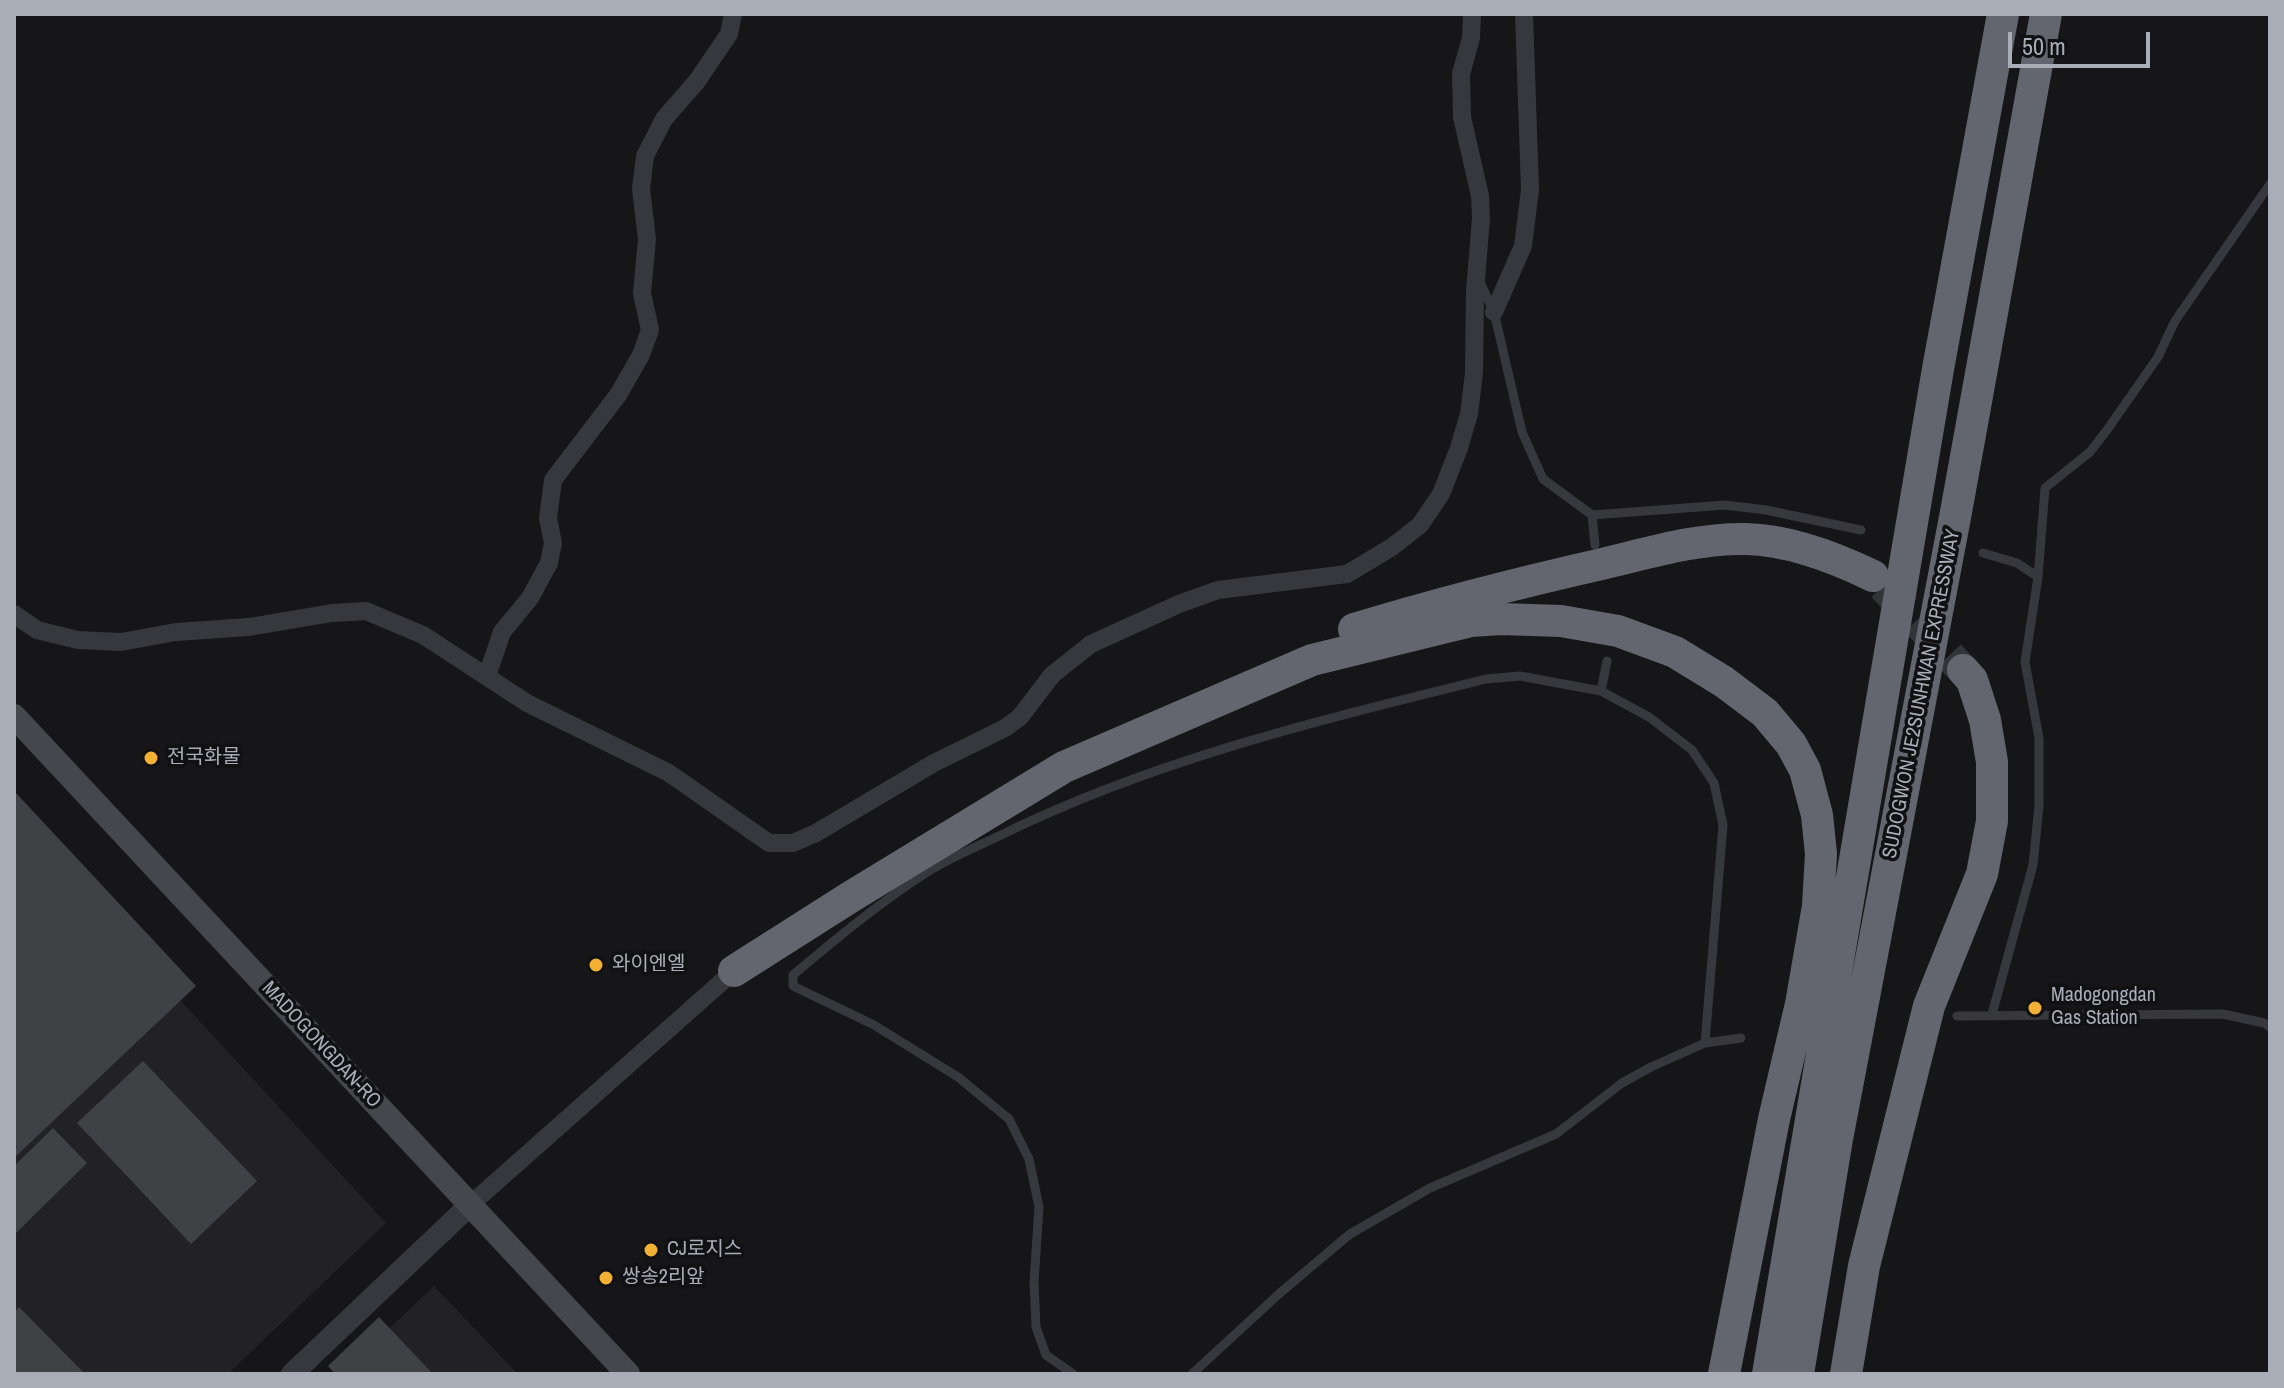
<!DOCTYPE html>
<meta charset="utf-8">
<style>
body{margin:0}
#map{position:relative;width:2284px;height:1388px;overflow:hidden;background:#161618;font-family:"Archivo Narrow",sans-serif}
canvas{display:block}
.frame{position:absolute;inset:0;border:16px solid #a8adb8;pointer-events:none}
.scale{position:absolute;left:2008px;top:32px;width:142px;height:36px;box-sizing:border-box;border:4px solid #a8adb8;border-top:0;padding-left:10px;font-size:24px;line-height:28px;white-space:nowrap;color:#a8adb8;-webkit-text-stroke:6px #111113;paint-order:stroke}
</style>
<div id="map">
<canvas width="2284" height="1388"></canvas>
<div class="frame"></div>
<div class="scale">50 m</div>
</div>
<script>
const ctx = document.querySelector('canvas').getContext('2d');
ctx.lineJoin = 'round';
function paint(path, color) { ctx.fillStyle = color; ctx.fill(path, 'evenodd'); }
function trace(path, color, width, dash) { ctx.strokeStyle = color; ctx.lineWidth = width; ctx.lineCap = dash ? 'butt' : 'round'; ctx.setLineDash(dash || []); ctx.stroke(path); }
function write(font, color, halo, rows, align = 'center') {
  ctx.font = font + ' "Archivo Narrow","Noto Sans KR",sans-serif'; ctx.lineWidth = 7; ctx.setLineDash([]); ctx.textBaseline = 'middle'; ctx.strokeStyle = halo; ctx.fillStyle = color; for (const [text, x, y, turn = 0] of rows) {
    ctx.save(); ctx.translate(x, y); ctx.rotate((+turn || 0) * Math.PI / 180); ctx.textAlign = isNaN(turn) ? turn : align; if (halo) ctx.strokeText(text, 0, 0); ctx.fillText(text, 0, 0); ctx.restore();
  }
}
const built = new Path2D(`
 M 14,820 L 386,1223 L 228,1374 L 14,1374 Z
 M 434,1286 L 518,1374 L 341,1374 Z`);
const building = new Path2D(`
 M 16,793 L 196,986 L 14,1158 L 14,795 Z
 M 143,1061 L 257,1181 L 191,1244 L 77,1123 Z
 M 53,1128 L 87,1163 L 14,1235 L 14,1166 Z
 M 19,1307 L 85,1374 L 14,1374 L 14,1312 Z
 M 379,1317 L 433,1374 L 335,1374 L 328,1366 Z`);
const motorwayTunnel = new Path2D(`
 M 1883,586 L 1963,670`);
const service = new Path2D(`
 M 1479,280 L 1494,312 L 1522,432 L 1543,479 L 1592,515 L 1595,545
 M 1592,515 L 1725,505 L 1766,510 L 1861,530
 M 1983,553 L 2017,563 L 2038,577
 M 1601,691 L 1607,661
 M 1992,1014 L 2033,865 L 2039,806 L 2039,738 L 2025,662 L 2038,577 L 2045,488 L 2090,452 L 2107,430 L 2158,357 L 2175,321 L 2270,184
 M 1957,1016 L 2223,1014 L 2264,1023 L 2270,1027
 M 1073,1374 L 1046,1355 L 1036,1327 L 1034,1282 L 1039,1207 L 1029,1159 L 1009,1119 L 958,1077 L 874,1025 L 793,986 L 793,975 C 837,938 880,902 929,871 C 951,857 976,847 999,836 C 1153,760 1320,720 1486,679 L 1520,676 L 1601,691 L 1649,717 L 1692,750 L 1714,783 L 1723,825 L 1705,1043
 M 1192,1374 L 1280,1293 L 1350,1234 L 1430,1188 L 1556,1134 L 1622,1083 L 1651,1067 L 1705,1043 L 1741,1038`);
const minor = new Path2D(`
 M 1494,312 L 1523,246 L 1530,190 L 1524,14
 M 14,614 L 37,630 L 78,640 L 121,642 L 176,632 L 249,627 L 332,613 L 366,611 L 423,635 L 527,703 L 669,773 L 769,843 L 793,843 L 816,833 L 934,763 L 1005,728 L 1020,717 L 1052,675 L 1091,644 L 1179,604 L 1218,590 L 1347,574 L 1392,547 L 1420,525 L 1441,494 L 1459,448 L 1469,414 L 1474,373 L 1475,291 L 1481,218 L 1480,196 L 1462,117 L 1461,74 L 1471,38 L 1472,14
 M 487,676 L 502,632 L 530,598 L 549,563 L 553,543 L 548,518 L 553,480 L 618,395 L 641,355 L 650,330 L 642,293 L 647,239 L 641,189 L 645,156 L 664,119 L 697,81 L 729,34 L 733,14
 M 470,1205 L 734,971`);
const tertiary = new Path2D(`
 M 292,1374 L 470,1205`);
const secondary = new Path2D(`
 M 14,716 L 628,1374`);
const motorway = new Path2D(`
 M 1354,629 C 1436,604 1518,583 1602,564 C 1649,553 1697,538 1746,539 C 1790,540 1834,557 1873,576
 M 734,971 L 852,896 L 1064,767 L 1312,660 L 1471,621 L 1501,619 L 1561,621 L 1618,631 L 1675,652 L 1724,682 L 1765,713 L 1791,744 L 1805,770 L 1817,815 L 1821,854 L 1818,906 L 1801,1004 L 1774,1119 L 1724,1374
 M 1768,1374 L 1938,369 L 2003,14
 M 1798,1374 L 1837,1139 L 1956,512 L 2046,14
 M 1846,1374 L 1864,1266 L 1929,1006 L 1982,874 L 1992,821 L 1992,762 L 1985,720 L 1972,680 L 1963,670`);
const markers = [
 [151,758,8,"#f2b134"],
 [596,965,8,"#f2b134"],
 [2035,1008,8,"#f2b134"],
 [651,1250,8,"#f2b134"],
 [606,1278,8,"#f2b134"]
];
const streetNames = [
 ["SUDOGWON JE2SUNHWAN EXPRESSWAY",1922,694,-79],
 ["MADOGONGDAN-RO",321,1045,47]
];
const poiNames = [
 ["전국화물",167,758],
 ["와이엔엘",612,965],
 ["Madogongdan",2051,996],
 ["Gas Station",2051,1019],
 ["CJ로지스",667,1250],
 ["쌍송2리앞",622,1278]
];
paint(built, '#222225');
paint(building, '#404145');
trace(motorwayTunnel, '#333438', 32, [32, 16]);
trace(service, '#37383d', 9);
trace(minor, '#37383d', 18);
trace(tertiary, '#37383d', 22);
trace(secondary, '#45474d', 24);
trace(motorway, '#63666e', 32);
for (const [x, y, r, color] of markers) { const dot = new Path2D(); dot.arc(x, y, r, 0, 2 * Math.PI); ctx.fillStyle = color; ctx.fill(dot); trace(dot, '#111113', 3); }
write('20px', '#a8adb8', '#111113', streetNames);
write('20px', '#a8adb8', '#111113', poiNames, 'left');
</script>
